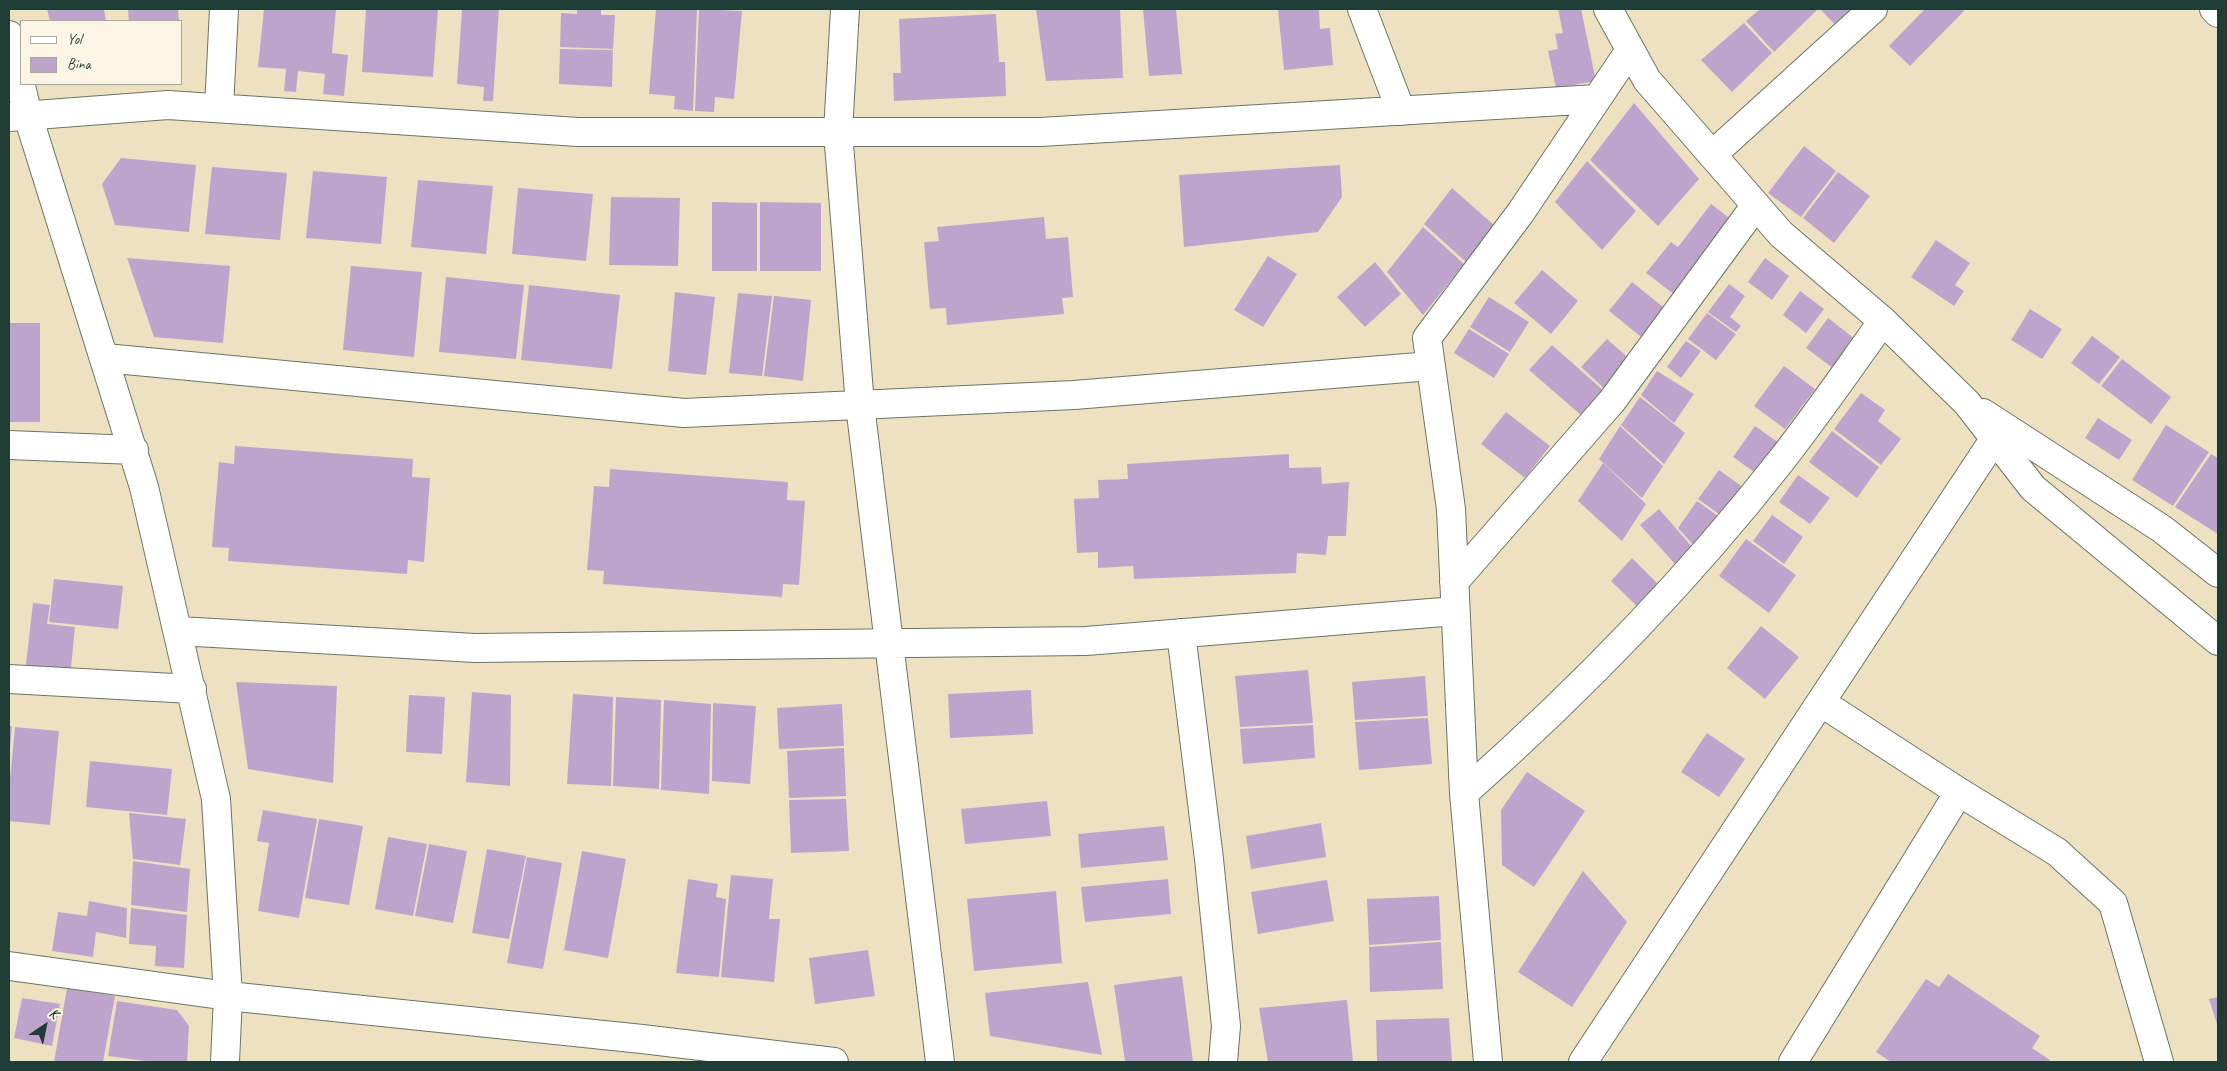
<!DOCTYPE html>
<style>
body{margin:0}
#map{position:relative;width:2227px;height:1071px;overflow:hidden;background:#eee1c1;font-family:Caveat,sans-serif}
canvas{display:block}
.frame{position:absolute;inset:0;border:10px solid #1f3d34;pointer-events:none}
.legend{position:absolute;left:20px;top:20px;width:162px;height:65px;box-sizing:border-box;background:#fcf5e5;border:1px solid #a4ab9e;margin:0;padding:6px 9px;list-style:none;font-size:15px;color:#1f3d34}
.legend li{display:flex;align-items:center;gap:10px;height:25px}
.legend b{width:25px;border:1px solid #a4ab9e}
.north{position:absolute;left:20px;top:1001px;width:50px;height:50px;-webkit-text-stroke:4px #fcf5e5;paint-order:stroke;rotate:34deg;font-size:14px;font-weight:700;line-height:20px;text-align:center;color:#1f3d34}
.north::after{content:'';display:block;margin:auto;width:18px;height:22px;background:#1f3d34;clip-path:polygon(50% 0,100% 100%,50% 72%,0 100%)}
</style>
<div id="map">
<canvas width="2227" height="1071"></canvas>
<div class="frame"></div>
<ul class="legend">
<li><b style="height:6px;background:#fff"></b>Yol</li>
<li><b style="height:14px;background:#bea4cd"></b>Bina</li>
</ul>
<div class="north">K</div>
</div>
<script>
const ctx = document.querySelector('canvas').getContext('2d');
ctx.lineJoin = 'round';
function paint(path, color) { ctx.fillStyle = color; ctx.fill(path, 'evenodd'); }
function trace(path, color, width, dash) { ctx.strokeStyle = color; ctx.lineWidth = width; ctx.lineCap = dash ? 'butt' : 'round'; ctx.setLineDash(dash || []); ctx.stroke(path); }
const building = new Path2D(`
 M 47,9 L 104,9 L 106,21 L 50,21 Z
 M 128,9 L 178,9 L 179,21 L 129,21 Z
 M 264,9 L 336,9 L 332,53 L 348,55 L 344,96 L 323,94 L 325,74 L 298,71 L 296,92 L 284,91 L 286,69 L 258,67 Z
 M 366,9 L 438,9 L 433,77 L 362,72 Z
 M 462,9 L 499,9 L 493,101 L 483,101 L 484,87 L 457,84 Z
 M 577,9 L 601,9 L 601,15 L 615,15 L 613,49 L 560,47 L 561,13 L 577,14 Z
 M 656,9 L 697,9 L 693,111 L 674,109 L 675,96 L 649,94 Z
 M 699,9 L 742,11 L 734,99 L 715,97 L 714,112 L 695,111 Z
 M 1036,9 L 1120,9 L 1123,78 L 1046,81 Z
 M 1143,9 L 1176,9 L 1182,74 L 1149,76 Z
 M 1278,9 L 1319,9 L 1320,29 L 1330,28 L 1333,65 L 1284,70 Z
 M 1558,9 L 1581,9 L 1596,81 L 1556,88 L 1548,51 L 1558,49 L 1555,34 L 1563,33 Z
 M 1760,9 L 1818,9 L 1774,52 L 1746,21 Z
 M 1820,9 L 1869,9 L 1843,33 Z
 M 1925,9 L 1962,9 L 1964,11 L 1910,66 L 1889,46 Z
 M 996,14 L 999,62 L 1005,62 L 1006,96 L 894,101 L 893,73 L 901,73 L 899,19 Z
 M 1744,23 L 1772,53 L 1732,92 L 1701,60 Z
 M 560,49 L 613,50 L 612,87 L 559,84 Z
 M 1634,103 L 1699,179 L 1658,226 L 1590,160 Z
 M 1804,146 L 1836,171 L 1801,217 L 1768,193 Z
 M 121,158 L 196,165 L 189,232 L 115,225 L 102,184 Z
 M 1587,161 L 1636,211 L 1602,250 L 1555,202 Z
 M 1340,165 L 1342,197 L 1318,232 L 1184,247 L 1179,175 Z
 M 212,167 L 287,173 L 280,240 L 205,234 Z
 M 313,171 L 387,177 L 381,244 L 306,238 Z
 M 1838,172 L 1870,196 L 1834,243 L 1803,218 Z
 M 418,180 L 493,186 L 486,254 L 411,247 Z
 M 518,188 L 593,194 L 586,261 L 512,254 Z
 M 1452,188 L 1495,226 L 1466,262 L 1424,224 Z
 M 611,197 L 680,198 L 678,266 L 609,265 Z
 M 712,202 L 757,203 L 757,271 L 712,271 Z
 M 760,202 L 821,203 L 821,271 L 760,271 Z
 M 1711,204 L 1737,224 L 1679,298 L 1646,273 L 1671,242 L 1678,247 Z
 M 1044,217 L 1046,239 L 1068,237 L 1073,297 L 1062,298 L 1064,314 L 947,325 L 946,308 L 930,309 L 924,242 L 939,241 L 937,227 Z
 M 1423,227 L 1464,264 L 1423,315 L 1387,272 Z
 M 1936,240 L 1970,263 L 1955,285 L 1964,291 L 1954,306 L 1911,277 Z
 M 1268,256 L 1297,274 L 1263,327 L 1234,310 Z
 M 127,258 L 230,266 L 223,343 L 154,337 Z
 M 1765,258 L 1789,276 L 1772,300 L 1748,282 Z
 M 1375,262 L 1401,294 L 1365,327 L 1337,297 Z
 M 351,266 L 422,272 L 414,357 L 343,350 Z
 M 1542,270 L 1578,301 L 1551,334 L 1514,303 Z
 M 446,277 L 524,285 L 516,359 L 439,352 Z
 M 1632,282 L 1668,311 L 1645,340 L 1609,311 Z
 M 1729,284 L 1745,296 L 1730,317 L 1741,326 L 1736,332 L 1708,312 Z
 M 529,285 L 620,295 L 612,369 L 521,360 Z
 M 1800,291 L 1824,309 L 1806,333 L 1783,315 Z
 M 675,292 L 715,297 L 706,375 L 668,371 Z
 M 738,293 L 772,296 L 762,376 L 729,373 Z
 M 774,296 L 811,300 L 803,381 L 764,376 Z
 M 1489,297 L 1529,322 L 1510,352 L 1470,327 Z
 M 2030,309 L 2062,329 L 2042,359 L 2011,340 Z
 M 1707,313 L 1736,334 L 1716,360 L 1688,339 Z
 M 1828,318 L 1859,342 L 1837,371 L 1806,348 Z
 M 9,323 L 40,323 L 40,422 L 9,422 Z
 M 1469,329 L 1509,354 L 1494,378 L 1454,353 Z
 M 2092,336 L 2120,357 L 2099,384 L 2071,363 Z
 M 1607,339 L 1632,361 L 1606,390 L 1581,367 Z
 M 1686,341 L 1701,351 L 1681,378 L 1667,367 Z
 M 1552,345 L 1604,391 L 1582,416 L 1529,370 Z
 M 2122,359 L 2171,397 L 2151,424 L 2101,386 Z
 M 1784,366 L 1815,389 L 1785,429 L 1754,406 Z
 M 1657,371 L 1694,394 L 1674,423 L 1641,395 Z
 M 1861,393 L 1885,410 L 1878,421 L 1901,439 L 1881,465 L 1834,429 Z
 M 1640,397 L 1685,433 L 1664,464 L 1621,425 Z
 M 1506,412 L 1550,446 L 1525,478 L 1481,444 Z
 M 2098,418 L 2132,440 L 2119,460 L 2085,438 Z
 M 2166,425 L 2209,452 L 2173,506 L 2132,480 Z
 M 1620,426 L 1663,466 L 1642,498 L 1599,459 Z
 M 1755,426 L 1779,443 L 1757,474 L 1733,457 Z
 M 1832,431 L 1879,467 L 1857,498 L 1809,462 Z
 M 235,446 L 413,459 L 412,477 L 430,478 L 424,562 L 408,560 L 407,574 L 228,561 L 229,548 L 212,547 L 219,462 L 234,464 Z
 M 1289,454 L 1289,468 L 1321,467 L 1322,484 L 1349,482 L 1346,536 L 1328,536 L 1326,555 L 1297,553 L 1296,573 L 1134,579 L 1133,566 L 1098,568 L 1098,552 L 1077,553 L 1074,499 L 1099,498 L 1098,480 L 1128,479 L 1127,464 Z
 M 2211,454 L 2218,458 L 2218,534 L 2175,507 Z
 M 1603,463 L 1646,504 L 1622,541 L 1578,501 Z
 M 610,469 L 788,482 L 787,500 L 805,501 L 799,585 L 783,584 L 782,597 L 603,584 L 604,571 L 587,570 L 594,486 L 609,487 Z
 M 1719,470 L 1747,490 L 1726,519 L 1698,499 Z
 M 1798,475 L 1830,498 L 1810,524 L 1779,502 Z
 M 1697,501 L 1725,521 L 1695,547 L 1678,528 Z
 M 1659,509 L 1693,548 L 1675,564 L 1640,525 Z
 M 1772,515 L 1803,537 L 1784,564 L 1753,541 Z
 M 1746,539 L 1796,575 L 1769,613 L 1719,576 Z
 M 1632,558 L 1660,586 L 1639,608 L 1611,581 Z
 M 54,579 L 123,586 L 118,629 L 49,622 Z
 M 33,603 L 50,605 L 47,624 L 75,627 L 70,678 L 25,673 Z
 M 1761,626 L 1799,657 L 1765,699 L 1727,668 Z
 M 1308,670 L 1313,723 L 1240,727 L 1235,676 Z
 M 1425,676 L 1428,716 L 1355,720 L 1352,682 Z
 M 236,682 L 337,686 L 333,783 L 248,769 Z
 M 1031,690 L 1033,734 L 950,738 L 948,694 Z
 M 472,692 L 511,695 L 510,786 L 466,782 Z
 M 573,694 L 613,697 L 611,786 L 567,784 Z
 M 409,695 L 445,697 L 442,754 L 406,752 Z
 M 616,697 L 661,700 L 659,789 L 613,786 Z
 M 664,700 L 711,704 L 709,794 L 661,790 Z
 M 713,703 L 756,706 L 750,784 L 712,781 Z
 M 842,704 L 844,746 L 779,749 L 777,708 Z
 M 1428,718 L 1432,764 L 1359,770 L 1355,722 Z
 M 1313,725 L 1315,758 L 1243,764 L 1240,729 Z
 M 9,726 L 12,726 L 10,750 L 9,750 Z
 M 15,727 L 59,731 L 50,825 L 9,821 L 9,790 Z
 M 1707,733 L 1745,759 L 1719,797 L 1681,772 Z
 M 844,748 L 846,796 L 789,798 L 787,751 Z
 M 90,761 L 172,769 L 167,815 L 86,807 Z
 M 1527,772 L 1585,811 L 1534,887 L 1502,865 L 1501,810 Z
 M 846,799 L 849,851 L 791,853 L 789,800 Z
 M 1047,801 L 1051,836 L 965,844 L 961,809 Z
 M 263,810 L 317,819 L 299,918 L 258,911 L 269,843 L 257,841 Z
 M 129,813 L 186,819 L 180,865 L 133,859 Z
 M 319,819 L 363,826 L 349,905 L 305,898 Z
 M 1321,823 L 1326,857 L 1251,869 L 1246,836 Z
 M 1164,826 L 1168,860 L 1081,868 L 1078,834 Z
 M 388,837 L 427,844 L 413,916 L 375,909 Z
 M 429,844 L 467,851 L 453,923 L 415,916 Z
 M 487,849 L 526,856 L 509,939 L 472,933 Z
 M 582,851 L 626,859 L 608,958 L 564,950 Z
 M 527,857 L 562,863 L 543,969 L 507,963 Z
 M 133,861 L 190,869 L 187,912 L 131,905 Z
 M 1583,871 L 1627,922 L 1572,1007 L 1518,972 Z
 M 731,875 L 773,879 L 769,919 L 780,919 L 774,982 L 721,977 Z
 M 688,879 L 718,884 L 716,897 L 726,899 L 719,977 L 676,973 Z
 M 1168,879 L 1171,914 L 1085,922 L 1081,887 Z
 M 1327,880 L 1334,921 L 1258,934 L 1251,892 Z
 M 1056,891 L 1062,963 L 974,971 L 967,899 Z
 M 1439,896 L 1441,940 L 1369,945 L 1367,899 Z
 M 89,901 L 127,908 L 126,938 L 96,932 L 93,957 L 52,951 L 58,912 L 87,916 Z
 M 131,908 L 187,915 L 184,968 L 155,966 L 156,946 L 129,944 Z
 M 1441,942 L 1443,989 L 1370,992 L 1369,947 Z
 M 868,950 L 875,996 L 815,1004 L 809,958 Z
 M 1948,974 L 2040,1036 L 2032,1048 L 2050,1060 L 2048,1062 L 1891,1062 L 1876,1052 L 1926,979 L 1939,987 Z
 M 1182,976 L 1193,1062 L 1125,1062 L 1114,985 Z
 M 1088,982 L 1102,1055 L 990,1036 L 985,993 Z
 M 67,988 L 115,996 L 103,1062 L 54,1062 Z
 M 2218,997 L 2218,1027 L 2209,999 Z
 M 22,998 L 60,1004 L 52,1046 L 14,1038 Z
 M 1347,1000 L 1353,1062 L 1268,1062 L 1259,1008 Z
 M 117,1001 L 177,1010 L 189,1026 L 187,1062 L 153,1062 L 108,1056 Z
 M 1449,1018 L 1452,1062 L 1377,1062 L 1376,1020 Z`);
const minor = new Path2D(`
 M 845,9 L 838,132 L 860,405 L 940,1062
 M 1362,9 L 1401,111
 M 1608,9 L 1647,80 L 1781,234 L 1883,321 L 1967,403 L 2033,488 L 2218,641
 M 2214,9 L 2218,13
 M 9,35 L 28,116 L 144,487 L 216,799 L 228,996 L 225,1062
 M 219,108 L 224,9
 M 9,117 L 168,105 L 578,132 L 1040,132 L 1597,99
 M 1712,155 L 1873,9
 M 105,358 L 684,413 L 1074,395 L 1431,366
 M 1983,413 L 2162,529 L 2218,573
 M 9,445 L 134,450
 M 1454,582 L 1612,401 L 1756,205
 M 179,631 L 475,648 L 1086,641 L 1455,611
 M 1181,633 L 1209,859 L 1226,1026 L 1223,1062
 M 9,679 L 192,689
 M 1822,703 L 1959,792 L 2057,852 L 2113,903 L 2159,1062
 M 1464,793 L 1451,509 L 1427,338 L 1521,212 L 1630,50
 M 9,966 L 228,996 L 642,1039 L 834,1062
 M 1488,1062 L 1464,793 C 1578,692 1686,582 1780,462 C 1816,416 1849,368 1883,321
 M 1583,1062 L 1995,438
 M 1793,1062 L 1959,792`);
paint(building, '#bea4cd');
trace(minor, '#677665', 30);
trace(minor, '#fff', 28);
</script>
